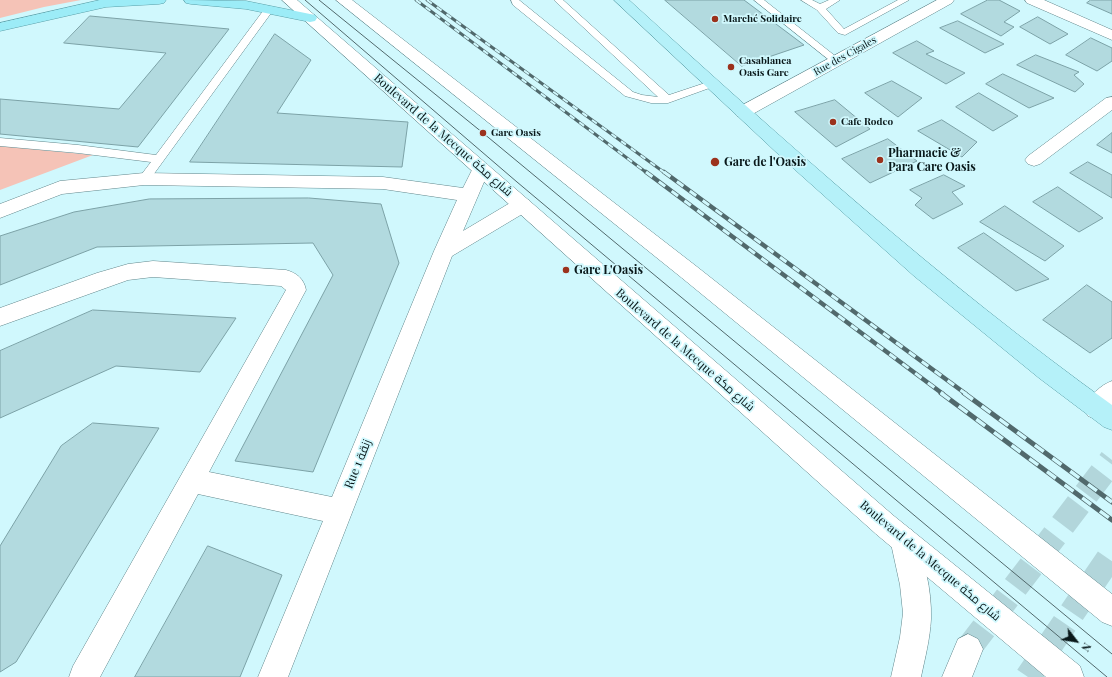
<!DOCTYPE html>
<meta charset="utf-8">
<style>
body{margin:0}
#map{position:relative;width:1112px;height:677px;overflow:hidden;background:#d0f8fd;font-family:"Playfair Display",serif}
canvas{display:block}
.north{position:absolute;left:1056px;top:621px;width:40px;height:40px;-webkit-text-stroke:3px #d0f8fd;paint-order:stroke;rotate:121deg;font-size:11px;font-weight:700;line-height:16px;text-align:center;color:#09181a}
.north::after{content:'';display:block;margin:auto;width:14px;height:18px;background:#09181a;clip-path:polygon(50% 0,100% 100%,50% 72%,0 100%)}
</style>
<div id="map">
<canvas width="1112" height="677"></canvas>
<div class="north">N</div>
</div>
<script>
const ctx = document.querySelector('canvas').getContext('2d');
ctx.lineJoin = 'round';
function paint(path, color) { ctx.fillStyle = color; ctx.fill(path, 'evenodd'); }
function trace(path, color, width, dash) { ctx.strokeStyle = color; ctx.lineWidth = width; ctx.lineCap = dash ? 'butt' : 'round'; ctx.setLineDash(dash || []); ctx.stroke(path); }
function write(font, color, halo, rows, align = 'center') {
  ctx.font = font + ' "Playfair Display",Cairo,serif'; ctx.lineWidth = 3.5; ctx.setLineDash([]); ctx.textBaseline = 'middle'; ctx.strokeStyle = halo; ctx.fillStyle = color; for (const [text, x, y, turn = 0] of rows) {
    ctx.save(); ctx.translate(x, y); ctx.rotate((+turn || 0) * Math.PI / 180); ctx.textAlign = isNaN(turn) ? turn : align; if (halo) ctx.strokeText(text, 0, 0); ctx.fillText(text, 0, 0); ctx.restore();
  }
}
const green = new Path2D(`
 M 0,0 L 81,0 L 44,7 L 0,18 Z
 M 0,146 L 93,155 L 0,190 Z`);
const building = new Path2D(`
 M 665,0 L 744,0 L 804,45 L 742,66 Z
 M 988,0 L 999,0 L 1020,11 L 1004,22 L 1014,27 L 1001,36 L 961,14 Z
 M 1091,0 L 1112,0 L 1112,14 L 1087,3 Z
 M 90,16 L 229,29 L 138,147 L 0,134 L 0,99 L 119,109 L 166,53 L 64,43 Z
 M 1038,17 L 1068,34 L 1050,44 L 1020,27 Z
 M 958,21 L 1004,44 L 985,53 L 940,28 Z
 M 275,34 L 311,60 L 277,113 L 408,122 L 402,167 L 190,162 Z
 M 1091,38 L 1112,48 L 1112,61 L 1097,71 L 1066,55 Z
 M 917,41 L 934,51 L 926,54 L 965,73 L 946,84 L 893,53 Z
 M 1036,55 L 1079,72 L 1074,75 L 1084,84 L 1075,92 L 1017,65 Z
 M 1003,74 L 1054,98 L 1029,108 L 986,84 Z
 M 892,81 L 922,98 L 898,117 L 865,93 Z
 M 979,93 L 1018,116 L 993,131 L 956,107 Z
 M 835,100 L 870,129 L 836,147 L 795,112 Z
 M 942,120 L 977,142 L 962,157 L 918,131 Z
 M 1112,133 L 1112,153 L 1097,145 Z
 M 888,139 L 917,161 L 870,183 L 842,159 Z
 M 1088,162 L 1112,175 L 1112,198 L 1070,173 Z
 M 944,175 L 965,186 L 952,192 L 963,204 L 933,219 L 915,205 L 922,198 L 910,190 Z
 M 1058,187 L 1103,218 L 1079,232 L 1033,202 Z
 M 309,198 L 381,204 L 399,263 L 313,472 L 235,461 L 333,275 L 313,243 L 97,247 L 0,285 L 0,236 L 74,212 L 149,199 Z
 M 1005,206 L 1064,246 L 1045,261 L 980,222 Z
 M 984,233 L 1049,279 L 1016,291 L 958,248 Z
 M 1087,285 L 1112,302 L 1112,338 L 1090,353 L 1043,320 Z
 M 93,310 L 236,318 L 200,372 L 116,366 L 0,418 L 0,351 Z
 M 93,423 L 159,428 L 16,662 L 0,672 L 0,546 L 61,446 Z
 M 208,546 L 282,575 L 240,677 L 135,677 Z`);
const tertiaryTunnel = new Path2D(`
 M 968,649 L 1112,460
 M 1028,677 L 1112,554`);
const service = new Path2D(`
 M 511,0 L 519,0 L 633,92 L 642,95 L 658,97 L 554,0 L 563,0 L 669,95 L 711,81 L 716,84 L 715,86 L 668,103 L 651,103 L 625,96 L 513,5 Z
 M 754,0 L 764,0 L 839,59 L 841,61 L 839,63 L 833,63 Z
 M 801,0 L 812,0 L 820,4 L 829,0 L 840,0 L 826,9 L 844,29 L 898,0 L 909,0 L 845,35 L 838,33 L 817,10 Z
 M 269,6 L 274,9 L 148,182 L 140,182 L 138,179 L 151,162 L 78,153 L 0,146 L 0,138 L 78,145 L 156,155 L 266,7 Z`);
const minor = new Path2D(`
 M 937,0 L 954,0 L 952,3 L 749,116 L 743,117 L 737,116 L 735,112 L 737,108 Z
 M 1025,0 L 1044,0 L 1112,30 L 1112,40 L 1027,3 Z
 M 1112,97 L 1112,110 L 1040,164 L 1034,166 L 1028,164 L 1025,160 L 1028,156 L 1106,98 Z
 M 481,162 L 487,164 L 490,168 L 463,231 L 515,200 L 522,198 L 529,200 L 531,205 L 529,210 L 452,256 L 288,677 L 258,677 L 323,521 L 198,494 L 100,677 L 69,677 L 73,666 L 286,290 L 281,286 L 153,277 L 128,280 L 0,326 L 0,308 L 97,273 L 128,264 L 153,261 L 286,270 C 297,273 304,279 306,290 L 209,472 L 332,497 L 434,251 L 457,200 L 383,189 L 144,185 L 62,194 L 0,218 L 0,204 L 60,181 L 144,173 L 383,177 L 463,188 L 475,164 Z`);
const tertiary = new Path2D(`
 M 1112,381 L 1112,407 L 1104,416 L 1096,419 L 1088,416 L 1084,408 C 1090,396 1100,385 1112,381 Z
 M 903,526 L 912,530 C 924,557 932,590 931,619 C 930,639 925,658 921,677 L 891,677 L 900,637 L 903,613 L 900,585 L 890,539 L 894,530 Z
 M 968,634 L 978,639 L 983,649 L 972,677 L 942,677 L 958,639 Z`);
const secondary = new Path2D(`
 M 282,0 L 297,0 L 894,516 L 1080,666 L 1084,677 L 1046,677 L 876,534 Z
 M 336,0 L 352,0 L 696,266 L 1112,594 L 1112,626 L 1102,622 L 682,278 Z`);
const primary = new Path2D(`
 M 614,0 L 629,0 C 785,142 941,282 1112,405 L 1112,430 L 1104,427 L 1039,378 L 914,276 L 793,168 Z`);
const trunk = new Path2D(`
 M 100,0 L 166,0 L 164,3 L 159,4 L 106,7 L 0,31 L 0,23 Z
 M 184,0 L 246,1 L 310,14 L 315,15 L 317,18 L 315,21 L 310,22 L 246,9 L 191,4 L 186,3 Z`);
const tram = new Path2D(`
 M 305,0 L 517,182 L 1107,677
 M 319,0 L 483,133 L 1112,654`);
const railFar2 = new Path2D(`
 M 416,0 L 647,173
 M 427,0 L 665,173`);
const railFar1 = new Path2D(`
 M 646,172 L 943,394
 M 664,172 L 966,394`);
const rail = new Path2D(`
 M 941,393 L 1112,520
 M 964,393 L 1112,502`);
const markers = [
 [715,19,4,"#9b321d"],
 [731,67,4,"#9b321d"],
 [833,122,4,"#9b321d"],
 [483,133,4,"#9b321d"],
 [880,160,4,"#9b321d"],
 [715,162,5,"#9b321d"],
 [566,270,4,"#9b321d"]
];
const farPoinames = [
 ["Marché Solidaire",723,19],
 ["Casablanca",739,61],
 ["Oasis Gare",739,73],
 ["Cafe Rodeo",841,122],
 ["Gare Oasis",491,133]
];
const farStreetnames = [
 ["Rue des Cigales",845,56,-29]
];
const streetNames = [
 ["Boulevard de la Mecque شارع مكة",443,135,41],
 ["Boulevard de la Mecque شارع مكة",685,350,41],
 ["Rue 1 زنقة",358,464,-68],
 ["Boulevard de la Mecque شارع مكة",930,561,40]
];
const poiNames = [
 ["Pharmacie &",888,153],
 ["Para Care Oasis",888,167],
 ["Gare de l'Oasis",724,162],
 ["Gare L'Oasis",574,270]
];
paint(green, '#f5c3b7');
paint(building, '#b2dadf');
trace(building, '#7ca2a7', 1);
trace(tertiaryTunnel, '#b2d6db', 26, [26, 13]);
trace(service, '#61868b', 1);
trace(minor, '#61868b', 1);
trace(tertiary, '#61868b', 1);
trace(secondary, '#61868b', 1);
trace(primary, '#599fa8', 1);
trace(trunk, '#599fa8', 1);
paint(service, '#fff');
paint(minor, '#fff');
paint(tertiary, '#fff');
paint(secondary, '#fff');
paint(primary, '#b5f1f9');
paint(trunk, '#9cecf7');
trace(tram, '#51696c', 1);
trace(railFar2, '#51696c', 3);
trace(railFar1, '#51696c', 4.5);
trace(rail, '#51696c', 5);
trace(railFar2, '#d0f8fd', 2, [6]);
trace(railFar1, '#d0f8fd', 3, [8]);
trace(rail, '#d0f8fd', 3.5, [11]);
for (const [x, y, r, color] of markers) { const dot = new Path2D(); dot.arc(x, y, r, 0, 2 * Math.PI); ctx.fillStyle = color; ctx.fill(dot); trace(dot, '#d0f8fd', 1.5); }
write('bold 10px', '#09181a', '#d0f8fd', farPoinames, 'left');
write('10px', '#09181a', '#d0f8fd', farStreetnames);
write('12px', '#09181a', '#d0f8fd', streetNames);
write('bold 12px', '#09181a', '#d0f8fd', poiNames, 'left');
</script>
